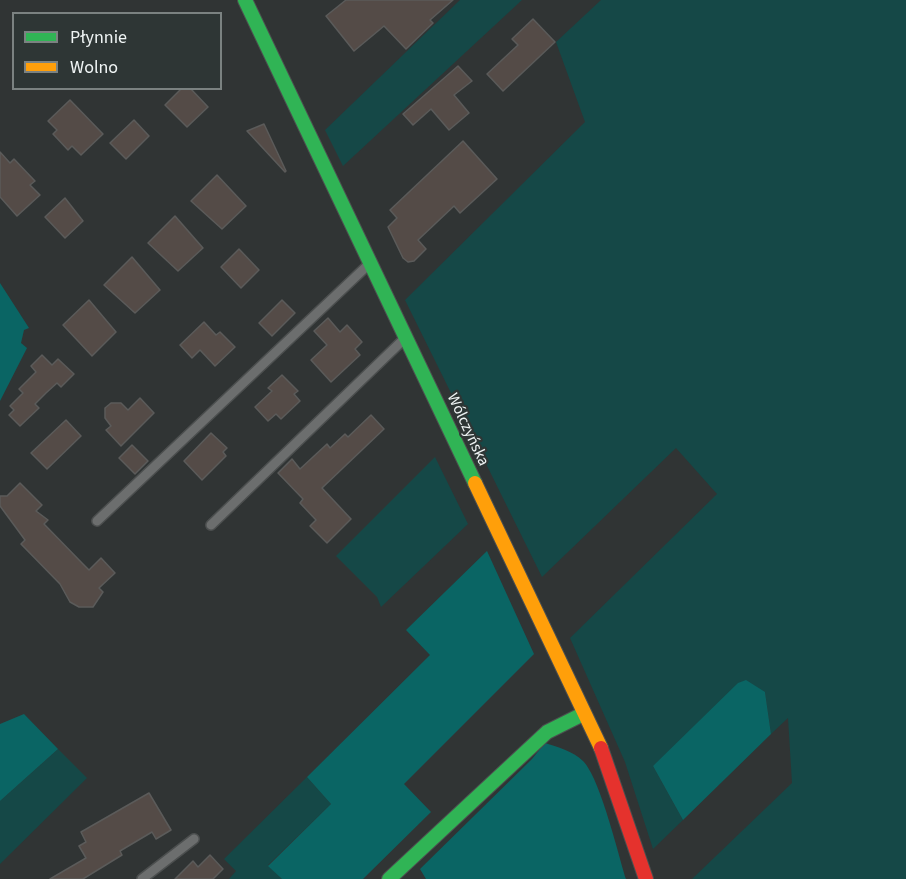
<!DOCTYPE html>
<meta charset="utf-8">
<style>
body{margin:0}
#map{position:relative;width:906px;height:879px;overflow:hidden;background:#303434;font-family:"Source Sans 3",sans-serif}
canvas{display:block}
.legend{position:absolute;left:12px;top:12px;width:210px;height:78px;box-sizing:border-box;background:#2e3635;border:2px solid #7b8281;margin:0;padding:8px 10px;list-style:none;font-size:18px;color:#eff4f4}
.legend li{display:flex;align-items:center;gap:12px;height:30px}
.legend b{width:30px;border:2px solid #7b8281}
</style>
<div id="map">
<canvas width="906" height="879"></canvas>
<ul class="legend">
<li><b style="height:8px;background:#30b455"></b>Płynnie</li>
<li><b style="height:8px;background:#ff9f0a"></b>Wolno</li>
</ul>
</div>
<script>
const ctx = document.querySelector('canvas').getContext('2d');
ctx.lineJoin = 'round';
function paint(path, color) { ctx.fillStyle = color; ctx.fill(path, 'evenodd'); }
function trace(path, color, width, dash) { ctx.strokeStyle = color; ctx.lineWidth = width; ctx.lineCap = dash ? 'butt' : 'round'; ctx.setLineDash(dash || []); ctx.stroke(path); }
function write(font, color, halo, rows, align = 'center') {
  ctx.font = font + ' "Source Sans 3",sans-serif'; ctx.lineWidth = 4.5; ctx.setLineDash([]); ctx.textBaseline = 'middle'; ctx.strokeStyle = halo; ctx.fillStyle = color; for (const [text, x, y, turn = 0] of rows) {
    ctx.save(); ctx.translate(x, y); ctx.rotate((+turn || 0) * Math.PI / 180); ctx.textAlign = isNaN(turn) ? turn : align; if (halo) ctx.strokeText(text, 0, 0); ctx.fillText(text, 0, 0); ctx.restore();
  }
}
const green = new Path2D(`
 M 460,0 L 522,0 L 343,166 L 325,130 Z
 M 601,0 L 906,0 L 906,879 L 692,879 L 792,783 L 788,718 L 771,734 L 765,692 L 653,766 L 683,820 L 653,849 L 625,762 L 570,638 L 717,494 L 676,448 L 542,577 L 405,300 L 585,122 L 556,42 Z
 M 435,457 L 468,524 L 381,607 L 377,597 L 336,556 Z
 M 58,749 L 87,778 L 0,864 L 0,801 Z
 M 307,777 L 331,804 L 268,865 L 282,879 L 229,879 L 236,871 L 224,859 Z`);
const forest = new Path2D(`
 M 0,283 L 29,328 L 24,330 L 21,343 L 27,348 L 0,401 Z
 M 487,551 L 534,654 L 404,784 L 431,812 L 363,879 L 282,879 L 268,866 L 331,804 L 307,777 L 430,655 L 406,630 Z
 M 746,680 L 765,692 L 771,734 L 683,820 L 653,766 L 738,683 Z
 M 24,714 L 58,749 L 0,801 L 0,724 Z
 M 545,743 C 557,747 573,751 583,761 C 600,778 618,853 626,879 L 426,879 L 420,869 L 532,759 Z`);
const building = new Path2D(`
 M 346,0 L 453,0 L 430,20 L 433,23 L 406,49 L 384,26 L 354,51 L 326,16 Z
 M 533,19 L 555,42 L 503,91 L 487,74 L 518,45 L 512,39 Z
 M 458,66 L 472,81 L 454,95 L 469,113 L 449,130 L 431,109 L 413,125 L 403,114 Z
 M 182,88 L 190,88 L 208,107 L 187,127 L 165,105 Z
 M 70,100 L 103,134 L 81,155 L 72,146 L 68,150 L 53,134 L 57,130 L 48,121 Z
 M 134,120 L 149,136 L 126,159 L 110,143 Z
 M 264,124 L 286,171 L 285,172 L 247,131 Z
 M 463,141 L 497,179 L 460,213 L 454,206 L 418,240 L 426,249 L 414,261 L 408,262 L 403,258 L 388,227 L 397,218 L 390,210 Z
 M 0,152 L 10,163 L 14,159 L 35,181 L 30,185 L 40,195 L 17,216 L 0,197 Z
 M 217,175 L 246,206 L 222,229 L 191,201 Z
 M 65,198 L 83,221 L 65,238 L 45,217 Z
 M 175,216 L 203,248 L 178,271 L 148,243 Z
 M 239,249 L 259,270 L 241,288 L 221,267 Z
 M 132,257 L 160,290 L 135,313 L 104,285 Z
 M 89,300 L 116,332 L 92,356 L 63,325 Z
 M 282,300 L 295,313 L 272,336 L 259,323 Z
 M 328,318 L 340,332 L 347,325 L 362,342 L 355,349 L 360,355 L 331,382 L 311,360 L 327,345 L 314,331 Z
 M 204,322 L 216,335 L 220,332 L 235,347 L 215,366 L 200,350 L 192,358 L 180,345 Z
 M 42,355 L 52,365 L 58,359 L 74,374 L 61,387 L 57,383 L 46,393 L 35,404 L 39,408 L 20,426 L 9,415 L 14,410 L 10,406 L 23,393 L 19,389 L 36,372 L 31,366 Z
 M 282,375 L 298,391 L 294,394 L 300,401 L 281,419 L 276,414 L 268,421 L 255,407 L 272,391 L 268,388 Z
 M 140,398 L 154,413 L 121,446 L 106,430 L 111,426 L 105,418 L 105,408 L 111,403 L 121,403 L 128,410 Z
 M 371,415 L 384,429 L 322,488 L 351,519 L 327,543 L 310,526 L 316,520 L 300,503 L 303,499 L 278,473 L 292,459 L 300,469 L 327,444 L 330,448 L 345,434 L 348,437 Z
 M 66,420 L 81,436 L 47,469 L 31,453 Z
 M 211,433 L 227,448 L 223,452 L 226,456 L 202,480 L 184,461 Z
 M 132,445 L 148,461 L 135,474 L 119,458 Z
 M 20,483 L 42,505 L 36,511 L 48,520 L 44,524 L 82,563 L 89,570 L 101,558 L 115,573 L 99,588 L 103,592 L 93,607 L 79,607 L 70,602 L 60,584 L 21,544 L 25,540 L 0,506 L 0,496 L 7,496 Z
 M 149,793 L 171,830 L 156,839 L 152,832 L 120,851 L 122,855 L 83,879 L 50,879 L 86,858 L 79,846 L 86,842 L 81,832 Z
 M 210,855 L 223,869 L 213,879 L 175,879 L 193,861 L 198,867 Z`);
const lane = new Path2D(`
 M 97,521 L 368,265
 M 211,525 L 403,340
 M 142,879 L 194,839`);
const fast = new Path2D(`
 M 245,0 L 475,483
 M 389,879 L 547,732 L 583,714`);
const slow = new Path2D(`
 M 475,483 L 601,748`);
const jam = new Path2D(`
 M 601,748 L 646,879`);
const streetNames = [
 ["Wólczyńska",467,430,65]
];
paint(green, '#154847');
paint(forest, '#0a6564');
paint(building, '#544b47');
trace(building, '#5b5b5a', 1.5);
trace(lane, '#4c4f4f', 12);
trace(fast, '#4c4f4f', 16);
trace(slow, '#4c4f4f', 16);
trace(jam, '#4c4f4f', 16);
trace(lane, '#6c6e6e', 9);
trace(fast, '#30b455', 14);
trace(slow, '#ff9f0a', 14);
trace(jam, '#e5322d', 14);
write('16px', '#eff4f4', '#2e3635', streetNames);
</script>
